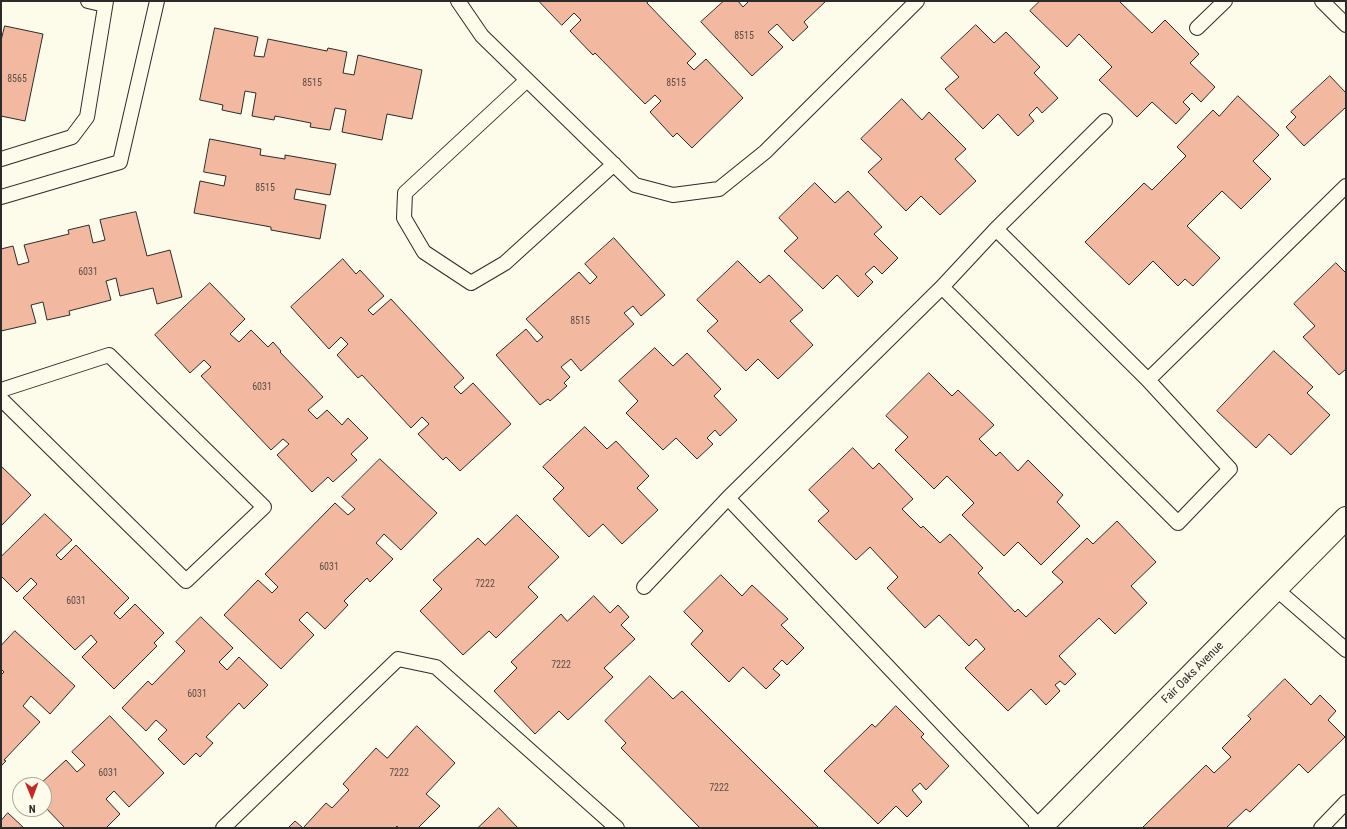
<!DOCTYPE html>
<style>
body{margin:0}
#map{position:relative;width:1347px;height:829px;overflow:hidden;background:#fdfbea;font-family:"Roboto Condensed",sans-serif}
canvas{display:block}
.frame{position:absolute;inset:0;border:2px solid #2b2b2b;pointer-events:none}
.north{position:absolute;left:12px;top:777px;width:40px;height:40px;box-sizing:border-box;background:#fdfbea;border:1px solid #a9a89e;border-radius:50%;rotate:179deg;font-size:11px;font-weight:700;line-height:16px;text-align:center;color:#2b2b2b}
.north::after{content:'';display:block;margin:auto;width:14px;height:18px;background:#c62828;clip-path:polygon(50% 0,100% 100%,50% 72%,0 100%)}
</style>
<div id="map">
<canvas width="1347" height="829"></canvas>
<div class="frame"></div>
<div class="north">N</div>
</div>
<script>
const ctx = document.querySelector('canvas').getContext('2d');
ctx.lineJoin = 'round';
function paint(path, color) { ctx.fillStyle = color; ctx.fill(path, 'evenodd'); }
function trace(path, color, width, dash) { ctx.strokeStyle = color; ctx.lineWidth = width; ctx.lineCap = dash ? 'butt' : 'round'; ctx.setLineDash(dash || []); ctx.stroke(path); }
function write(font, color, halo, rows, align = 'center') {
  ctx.font = font + ' "Roboto Condensed",sans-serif'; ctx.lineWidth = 3; ctx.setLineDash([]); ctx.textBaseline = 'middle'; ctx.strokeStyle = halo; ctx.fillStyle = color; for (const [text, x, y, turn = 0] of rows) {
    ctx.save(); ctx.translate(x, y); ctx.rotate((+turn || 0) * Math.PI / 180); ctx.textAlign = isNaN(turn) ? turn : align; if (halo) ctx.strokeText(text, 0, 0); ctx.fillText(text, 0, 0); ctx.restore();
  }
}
const building = new Path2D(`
 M 539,1 L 648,1 L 647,3 L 696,54 L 687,63 L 694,70 L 706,59 L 743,98 L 692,148 L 677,133 L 673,137 L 650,112 L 661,101 L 655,95 L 645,104 L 595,53 L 593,55 L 570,31 L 581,20 L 574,13 L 562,25 Z
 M 724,1 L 738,1 L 743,7 L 749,1 L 826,1 L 804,22 L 808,27 L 793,41 L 777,24 L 768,32 L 783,47 L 752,76 L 701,22 Z
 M 1040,1 L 1119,1 L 1152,33 L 1165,20 L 1199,54 L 1190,63 L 1215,87 L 1201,102 L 1192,93 L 1183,102 L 1190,109 L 1176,124 L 1152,102 L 1137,117 L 1099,80 L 1112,67 L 1079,34 L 1067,47 L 1030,11 Z
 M 976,25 L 994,43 L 1006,32 L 1040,67 L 1034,73 L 1058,98 L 1042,113 L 1037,107 L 1029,115 L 1034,121 L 1018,136 L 998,114 L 983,129 L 945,89 L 959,77 L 941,58 Z
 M 5,26 L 43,34 L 25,121 L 1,116 L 1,41 Z
 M 215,28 L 258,37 L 254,56 L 264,57 L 268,39 L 327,51 L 328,48 L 347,52 L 343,73 L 354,75 L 358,55 L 422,70 L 412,119 L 387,114 L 382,140 L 342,132 L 346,110 L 335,108 L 330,130 L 310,127 L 311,123 L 275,116 L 274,120 L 252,116 L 256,93 L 245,91 L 241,114 L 222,110 L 223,105 L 200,100 Z
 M 1330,76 L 1346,93 L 1346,107 L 1304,146 L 1286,127 L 1296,117 L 1291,112 Z
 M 1238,96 L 1279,135 L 1253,161 L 1271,179 L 1241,209 L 1222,191 L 1187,226 L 1220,258 L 1193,286 L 1185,279 L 1178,286 L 1153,261 L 1129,285 L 1085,242 L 1144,183 L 1152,190 L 1186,156 L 1177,147 L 1213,110 L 1219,116 Z
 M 902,99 L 922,120 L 929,112 L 966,149 L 955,159 L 976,181 L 940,215 L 921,196 L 906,211 L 868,172 L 882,159 L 861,139 Z
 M 210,139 L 261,149 L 260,155 L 285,159 L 285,155 L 336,164 L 330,195 L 296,189 L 294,199 L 326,205 L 320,239 L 271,230 L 271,227 L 194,213 L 200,181 L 224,186 L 226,176 L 204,172 Z
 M 815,183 L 835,203 L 848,191 L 882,227 L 874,234 L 898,258 L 882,274 L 874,266 L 865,274 L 873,282 L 858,297 L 837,275 L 823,289 L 784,251 L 798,238 L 779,218 Z
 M 136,212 L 147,256 L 170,250 L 182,297 L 157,304 L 153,288 L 120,296 L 116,278 L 106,281 L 111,300 L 69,311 L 70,315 L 47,320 L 43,302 L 31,305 L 36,323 L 1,331 L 1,249 L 13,246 L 18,265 L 29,262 L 24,245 L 69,234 L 68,230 L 89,225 L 93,243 L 105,240 L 100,220 Z
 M 614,238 L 665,295 L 641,316 L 633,306 L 624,313 L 634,324 L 581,371 L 571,359 L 561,367 L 570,377 L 564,383 L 567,386 L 550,401 L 548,399 L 540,405 L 496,355 L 526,329 L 537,342 L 543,337 L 526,319 L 579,272 L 590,284 L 597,277 L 585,264 Z
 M 343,259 L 356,274 L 360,270 L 384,296 L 368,310 L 373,315 L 391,299 L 464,378 L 454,387 L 461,394 L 473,383 L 511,424 L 460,471 L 446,457 L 443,460 L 418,434 L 429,424 L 422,417 L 411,428 L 362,375 L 358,378 L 337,355 L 348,344 L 341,337 L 329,349 L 291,307 Z
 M 738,261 L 760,283 L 769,275 L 803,310 L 790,321 L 813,345 L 778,379 L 758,359 L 746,371 L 707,331 L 718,321 L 697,300 Z
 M 1336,263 L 1346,273 L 1346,369 L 1339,375 L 1303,337 L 1315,326 L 1294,304 Z
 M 210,283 L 245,319 L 230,334 L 239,342 L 251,330 L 268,347 L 273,342 L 281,351 L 280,352 L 323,397 L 308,410 L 317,419 L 327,410 L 342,425 L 348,418 L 368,438 L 351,454 L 357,460 L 333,482 L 328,477 L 312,492 L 277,455 L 289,444 L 283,439 L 271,450 L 201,376 L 211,367 L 204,360 L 190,373 L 155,335 Z
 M 655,348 L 673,366 L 687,353 L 721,389 L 714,396 L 737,420 L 720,436 L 715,430 L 707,438 L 713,444 L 697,459 L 676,438 L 663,450 L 626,413 L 638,401 L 619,381 Z
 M 1274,351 L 1313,387 L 1307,393 L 1330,415 L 1291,455 L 1269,434 L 1256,448 L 1217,411 Z
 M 929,373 L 952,396 L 958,390 L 994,425 L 979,439 L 996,456 L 1000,452 L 1018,471 L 1028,460 L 1063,495 L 1057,502 L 1080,526 L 1041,565 L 1018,542 L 1004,556 L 962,515 L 974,503 L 947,476 L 934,489 L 895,450 L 908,437 L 886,416 Z
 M 585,427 L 607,449 L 616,441 L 649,476 L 637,488 L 658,510 L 622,544 L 603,524 L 589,537 L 553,499 L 564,488 L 543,467 Z
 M 853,448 L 873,469 L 879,463 L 913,499 L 902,509 L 921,528 L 923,526 L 940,543 L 950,534 L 983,568 L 978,573 L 1015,612 L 1018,609 L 1026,617 L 1063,582 L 1052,572 L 1087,538 L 1093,544 L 1117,521 L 1156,562 L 1131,586 L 1147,603 L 1115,634 L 1099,618 L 1059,656 L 1076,674 L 1065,685 L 1060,681 L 1055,685 L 1060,691 L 1046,705 L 1031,689 L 1008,711 L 965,668 L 985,649 L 976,639 L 969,646 L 939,615 L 925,628 L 887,588 L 898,577 L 870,547 L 856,560 L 818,521 L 829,511 L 809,490 Z
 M 380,459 L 437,513 L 401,550 L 384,534 L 376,543 L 393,559 L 370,582 L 367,578 L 344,601 L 348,605 L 325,629 L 307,612 L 299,620 L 314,635 L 281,669 L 224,615 L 258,580 L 272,593 L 278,587 L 265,574 L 335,503 L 348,515 L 355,509 L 342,497 Z
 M 1,466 L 31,495 L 2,525 L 1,524 Z
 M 45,514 L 72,540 L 56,555 L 61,560 L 76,545 L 129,598 L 114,613 L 120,619 L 135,604 L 164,633 L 154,643 L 157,646 L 114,689 L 82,657 L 97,642 L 91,635 L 75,650 L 23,598 L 37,584 L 31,578 L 17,592 L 1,576 L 1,557 Z
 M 517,515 L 559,557 L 528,587 L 538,597 L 496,638 L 489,631 L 463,655 L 420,611 L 442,589 L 433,580 L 478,538 L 485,545 Z
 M 721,575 L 742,596 L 752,585 L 788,619 L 781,625 L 804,648 L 787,665 L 782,660 L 773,669 L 780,675 L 766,689 L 743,667 L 729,682 L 691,644 L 703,631 L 684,612 Z
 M 594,596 L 610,613 L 618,605 L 629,617 L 621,625 L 635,639 L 604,668 L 613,677 L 568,720 L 559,711 L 535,734 L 494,691 L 517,668 L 511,662 L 561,614 L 567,621 Z
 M 201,617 L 233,648 L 219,662 L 227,670 L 239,657 L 268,685 L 244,709 L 239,703 L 206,737 L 213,743 L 200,757 L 196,753 L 184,765 L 158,739 L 167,730 L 156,720 L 146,731 L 122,708 L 148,681 L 152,685 L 185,651 L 176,642 Z
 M 15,631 L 75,686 L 50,714 L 31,696 L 23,706 L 40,722 L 4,760 L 6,761 L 1,766 L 1,675 L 4,672 L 1,669 L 1,646 Z
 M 650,676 L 673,699 L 682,691 L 819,828 L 700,828 L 621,748 L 626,743 L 605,721 Z
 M 1285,679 L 1311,705 L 1320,695 L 1336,711 L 1328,720 L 1345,737 L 1308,773 L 1299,764 L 1250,812 L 1246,809 L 1226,828 L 1142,828 L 1206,765 L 1214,773 L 1231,757 L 1222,748 L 1251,719 L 1248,716 Z
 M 896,706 L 924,734 L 921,737 L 949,766 L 926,790 L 920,783 L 912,790 L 922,802 L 907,817 L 896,806 L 878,824 L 824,771 L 872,724 L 875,727 Z
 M 110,716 L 164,773 L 129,807 L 114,791 L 106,799 L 120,814 L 106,828 L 65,828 L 44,806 L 44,785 L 39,785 L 66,760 L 77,772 L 85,765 L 72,752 Z
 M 417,726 L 455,763 L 426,794 L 440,806 L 418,828 L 398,828 L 397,826 L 395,828 L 288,828 L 295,821 L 303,828 L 326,803 L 332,808 L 349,790 L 343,784 L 376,748 L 387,758 Z
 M 499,808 L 518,828 L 478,828 Z
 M 8,813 L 24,828 L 1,828 L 1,821 Z`);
const service = new Path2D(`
 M 88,1 L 105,5
 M 458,1 L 482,36 L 635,185 L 673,195 L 719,189 L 765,152 L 917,1
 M 1322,1 L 1346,25
 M 1197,28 L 1225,1
 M 527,80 L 405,193 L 404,218 L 424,252 L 471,283 L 505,263 L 614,164
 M 1,159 L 72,137 L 87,117 L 106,1
 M 1,197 L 120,162 L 157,1
 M 942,287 L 1178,523 L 1230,469 L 1148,380 L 996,229
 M 1148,380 L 1346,186
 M 1,390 L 109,355 L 264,507 L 186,581 L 1,399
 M 728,498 L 1040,827
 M 644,587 L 728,498 L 942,287 L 996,229 L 1105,121
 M 1276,589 L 1346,650
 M 223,828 L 398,659 L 436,667 L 617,828
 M 1321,828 L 1346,802`);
const secondary = new Path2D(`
 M 1040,828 L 1346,518`);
const numberNames = [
 ["8515",744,36],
 ["8565",17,79],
 ["8515",312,83],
 ["8515",676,83],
 ["8515",265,188],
 ["6031",88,272],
 ["8515",580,321],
 ["6031",262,387],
 ["6031",329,567],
 ["7222",485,584],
 ["6031",76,601],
 ["7222",561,665],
 ["6031",197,694],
 ["6031",108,773],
 ["7222",399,773],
 ["7222",719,788]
];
const streetNames = [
 ["Fair Oaks Avenue",1193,673,-45]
];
paint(building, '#f2b8a0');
trace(building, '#2b2b2b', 1);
trace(service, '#2b2b2b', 16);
trace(secondary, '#2b2b2b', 24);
trace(service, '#fdfbea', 14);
trace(secondary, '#fdfbea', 22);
write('10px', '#5d4e48', null, numberNames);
write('12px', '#2b2b2b', '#fdfbea', streetNames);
</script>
